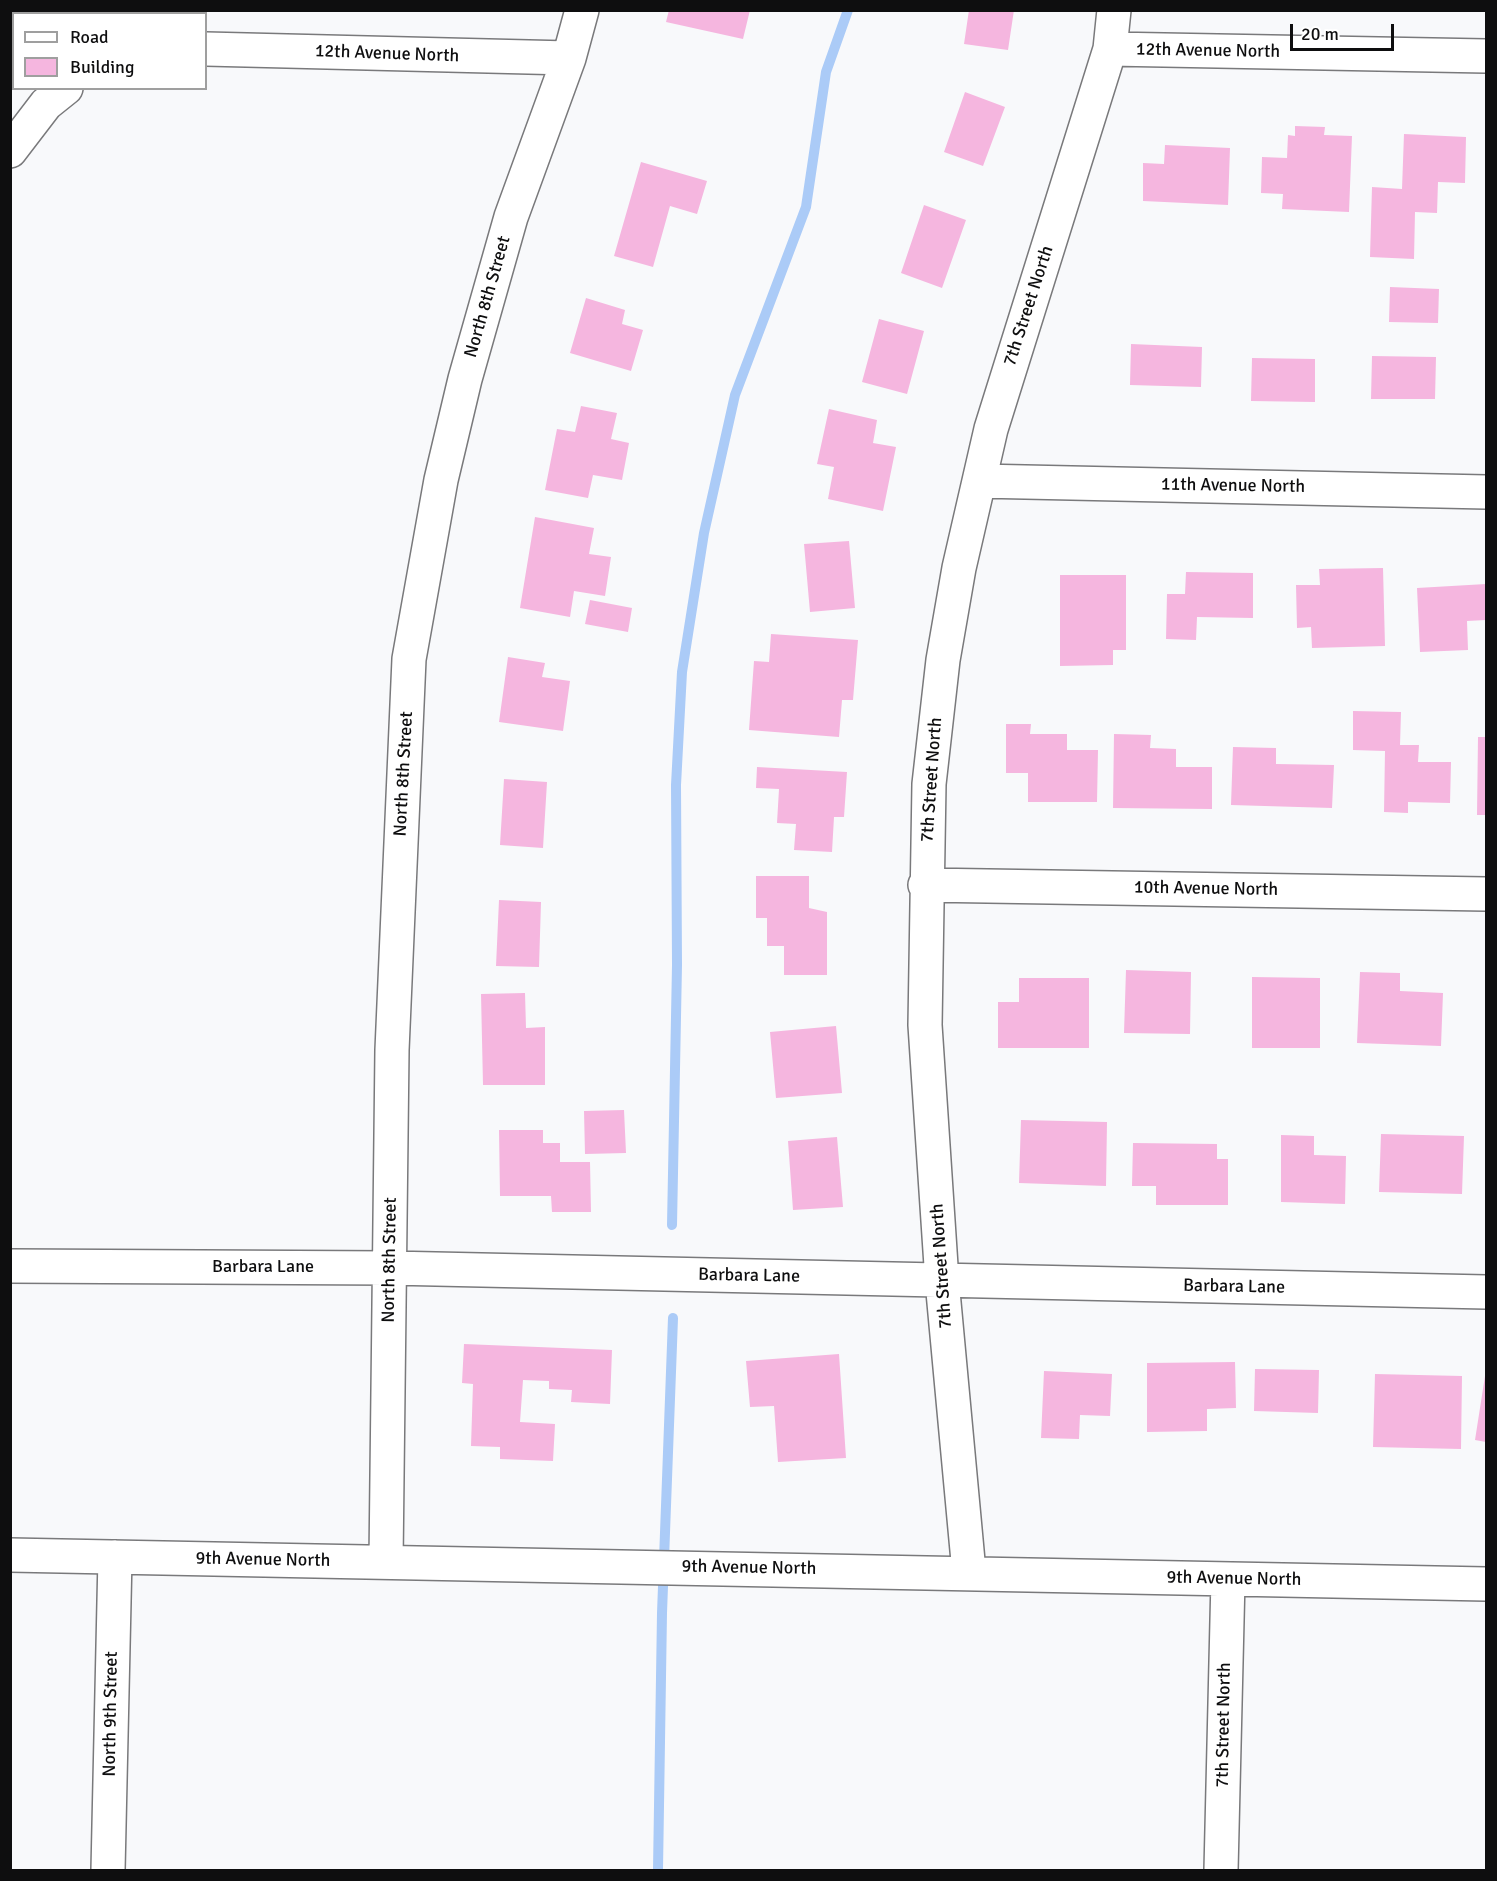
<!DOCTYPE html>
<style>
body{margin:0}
#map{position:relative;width:1497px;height:1881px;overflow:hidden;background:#f8f9fb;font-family:Signika,sans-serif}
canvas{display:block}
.frame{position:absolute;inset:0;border:12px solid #0e0e0f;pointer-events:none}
.legend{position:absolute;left:12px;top:12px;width:195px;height:78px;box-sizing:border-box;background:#fff;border:2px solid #9f9f9f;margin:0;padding:8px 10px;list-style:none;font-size:18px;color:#0e0e0f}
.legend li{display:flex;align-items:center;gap:12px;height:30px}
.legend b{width:30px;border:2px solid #9f9f9f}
.scale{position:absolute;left:1290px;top:24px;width:104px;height:27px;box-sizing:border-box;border:3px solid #0e0e0f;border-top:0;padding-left:8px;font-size:18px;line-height:21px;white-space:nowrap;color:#0e0e0f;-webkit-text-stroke:4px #fff;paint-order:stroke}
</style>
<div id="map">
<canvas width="1497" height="1881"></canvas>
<div class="frame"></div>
<ul class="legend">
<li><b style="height:8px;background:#fff"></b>Road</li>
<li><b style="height:16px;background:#f5b6df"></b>Building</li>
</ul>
<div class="scale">20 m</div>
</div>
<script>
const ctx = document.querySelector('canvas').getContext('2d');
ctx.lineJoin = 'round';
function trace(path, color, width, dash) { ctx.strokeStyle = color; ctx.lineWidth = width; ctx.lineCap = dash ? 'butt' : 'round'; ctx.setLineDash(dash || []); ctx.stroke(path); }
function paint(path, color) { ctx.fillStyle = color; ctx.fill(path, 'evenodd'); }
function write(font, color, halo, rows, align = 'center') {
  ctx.font = font + ' Signika,sans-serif'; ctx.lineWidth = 4.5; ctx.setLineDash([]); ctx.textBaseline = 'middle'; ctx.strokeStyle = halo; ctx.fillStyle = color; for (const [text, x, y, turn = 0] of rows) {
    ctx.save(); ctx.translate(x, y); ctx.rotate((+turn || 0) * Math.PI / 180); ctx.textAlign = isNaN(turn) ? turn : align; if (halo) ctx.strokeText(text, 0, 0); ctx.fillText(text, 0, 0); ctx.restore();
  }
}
const stream = new Path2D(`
 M 672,1225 L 677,965 L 676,785 L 682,672 L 704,533 L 735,395 L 806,207 L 826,72 L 848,10
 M 658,1870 L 662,1613 L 673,1318`);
const building = new Path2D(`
 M 669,10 L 750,10 L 743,39 L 666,22 Z
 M 969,10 L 1014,10 L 1008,50 L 964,44 Z
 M 965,92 L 1005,107 L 983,166 L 944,152 Z
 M 1295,126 L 1325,127 L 1324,135 L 1352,136 L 1349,212 L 1282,209 L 1283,194 L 1261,193 L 1262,157 L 1287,158 L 1288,135 L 1295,136 Z
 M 1404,134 L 1466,137 L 1465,183 L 1438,182 L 1437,213 L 1415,212 L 1414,259 L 1370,257 L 1372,187 L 1402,189 Z
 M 1165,145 L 1230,148 L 1228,205 L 1143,201 L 1143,163 L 1164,164 Z
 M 641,162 L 707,181 L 697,214 L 670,206 L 653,267 L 614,256 Z
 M 924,205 L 966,220 L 942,288 L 901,273 Z
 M 1390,287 L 1439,289 L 1438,323 L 1389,322 Z
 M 586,298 L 625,310 L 622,324 L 643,330 L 631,371 L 570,353 Z
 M 879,319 L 924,331 L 907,394 L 862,382 Z
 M 1131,344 L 1202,347 L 1201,387 L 1130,385 Z
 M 1372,356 L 1436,357 L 1435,399 L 1371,399 Z
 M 1252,358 L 1315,359 L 1315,402 L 1251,401 Z
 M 581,406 L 617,413 L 611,439 L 629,443 L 622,480 L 593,475 L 588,498 L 545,490 L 557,429 L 575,432 Z
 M 829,409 L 877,420 L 873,443 L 896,447 L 883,511 L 828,499 L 834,467 L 817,464 Z
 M 535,517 L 594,528 L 589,554 L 611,557 L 605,596 L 574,591 L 570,617 L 520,608 Z
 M 849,541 L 855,608 L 810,612 L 804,544 Z
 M 1383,568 L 1385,646 L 1312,648 L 1311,627 L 1297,628 L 1296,585 L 1320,585 L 1319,569 Z
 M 1186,572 L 1253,573 L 1253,618 L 1197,617 L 1196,640 L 1166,639 L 1167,594 L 1185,594 Z
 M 1060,575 L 1126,575 L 1126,650 L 1113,650 L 1113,665 L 1060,666 Z
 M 1486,584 L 1486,620 L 1467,621 L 1468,650 L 1420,652 L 1417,588 Z
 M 590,600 L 632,608 L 628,632 L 585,624 Z
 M 771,634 L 858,640 L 853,700 L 842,700 L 839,737 L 749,730 L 754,661 L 769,662 Z
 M 508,657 L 545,663 L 542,677 L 570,681 L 563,731 L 499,722 Z
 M 1353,711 L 1401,712 L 1400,745 L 1419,745 L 1418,762 L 1451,762 L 1450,803 L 1408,802 L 1408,813 L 1384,812 L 1385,751 L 1353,750 Z
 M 1006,724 L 1031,724 L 1030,734 L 1067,734 L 1067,750 L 1098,750 L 1097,802 L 1028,802 L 1028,773 L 1006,773 Z
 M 1114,734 L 1151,735 L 1150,748 L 1176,749 L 1176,767 L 1212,767 L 1212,809 L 1113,808 Z
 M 1478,737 L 1486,737 L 1486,815 L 1477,815 Z
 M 1233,747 L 1276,748 L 1276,764 L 1334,765 L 1332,808 L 1231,805 Z
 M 757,767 L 847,772 L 844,817 L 834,817 L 832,852 L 794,850 L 796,824 L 777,823 L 779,789 L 756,788 Z
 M 504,779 L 547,782 L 543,848 L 500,845 Z
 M 756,876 L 809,876 L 809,908 L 827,912 L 827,975 L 784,975 L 784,946 L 767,946 L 767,918 L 756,918 Z
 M 499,900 L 541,902 L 539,967 L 496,966 Z
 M 1126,970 L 1191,972 L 1190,1034 L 1124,1033 Z
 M 1360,972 L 1400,973 L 1400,991 L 1443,993 L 1441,1046 L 1357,1043 Z
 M 1252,977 L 1320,978 L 1320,1048 L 1252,1048 Z
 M 1019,978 L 1089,978 L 1089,1048 L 998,1048 L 998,1002 L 1019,1002 Z
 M 525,993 L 526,1028 L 545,1027 L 545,1085 L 483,1085 L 481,994 Z
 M 836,1026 L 842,1093 L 776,1098 L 770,1032 Z
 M 624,1110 L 626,1153 L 585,1154 L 584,1111 Z
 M 1021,1120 L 1107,1122 L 1106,1186 L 1019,1183 Z
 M 499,1130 L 543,1130 L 543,1143 L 560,1143 L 560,1162 L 590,1162 L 591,1212 L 552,1212 L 551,1196 L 500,1196 Z
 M 1381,1134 L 1464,1136 L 1462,1194 L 1379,1192 Z
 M 1281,1135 L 1314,1136 L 1314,1155 L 1346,1156 L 1345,1204 L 1281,1202 Z
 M 837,1137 L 843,1207 L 793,1210 L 788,1141 Z
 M 1133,1143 L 1217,1144 L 1217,1159 L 1228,1159 L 1228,1205 L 1156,1205 L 1156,1186 L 1132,1186 Z
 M 464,1344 L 612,1350 L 610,1404 L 571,1402 L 572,1390 L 549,1389 L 549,1381 L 523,1380 L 520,1422 L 555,1424 L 553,1461 L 500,1459 L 500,1447 L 471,1446 L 473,1384 L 462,1383 Z
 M 839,1354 L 846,1458 L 778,1462 L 774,1406 L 750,1407 L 746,1361 Z
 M 1235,1362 L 1236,1408 L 1207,1409 L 1207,1431 L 1147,1432 L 1147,1363 Z
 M 1255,1369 L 1319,1370 L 1318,1413 L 1254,1411 Z
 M 1044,1371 L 1112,1374 L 1110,1416 L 1080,1415 L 1079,1439 L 1041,1438 Z
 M 1375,1374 L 1462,1376 L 1461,1449 L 1373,1447 Z
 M 1485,1376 L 1486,1376 L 1486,1442 L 1475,1440 Z`);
const minor = new Path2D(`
 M 206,49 L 569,58
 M 1110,49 L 1486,56
 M 10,151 L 46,104 L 66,88
 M 979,481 L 1486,492
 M 925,885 L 1486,894
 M 10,1266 L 390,1268 L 1486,1292
 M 10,1555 L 1486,1584
 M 386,1561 L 392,1050 L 409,659 L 441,480 L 465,379 L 511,217 L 569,58 L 582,10
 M 969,1572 L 942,1281 L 925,1025 L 929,784 L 943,660 L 959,568 L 991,429 L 1110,49 L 1114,10
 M 108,1870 L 115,1557
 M 1221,1870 L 1228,1579`);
const streetNames = [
 ["12th Avenue North",1208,51,1],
 ["12th Avenue North",387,54,2],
 ["North 8th Street",488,297,-74],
 ["7th Street North",1029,306,-72],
 ["11th Avenue North",1233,486,1],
 ["North 8th Street",404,774,-87],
 ["7th Street North",932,780,-86],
 ["10th Avenue North",1206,889,1],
 ["North 8th Street",390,1260,-89],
 ["7th Street North",942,1266,-94],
 ["Barbara Lane",263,1267],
 ["Barbara Lane",749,1276,1],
 ["Barbara Lane",1234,1287,1],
 ["9th Avenue North",263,1560,1],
 ["9th Avenue North",749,1568,1],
 ["9th Avenue North",1234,1579,1],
 ["North 9th Street",111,1714,-89],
 ["7th Street North",1224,1725,-89]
];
trace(stream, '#abcbf7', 10);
paint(building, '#f5b6df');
trace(minor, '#79797b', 36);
trace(minor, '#fff', 33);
write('18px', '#0e0e0f', '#fff', streetNames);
</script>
